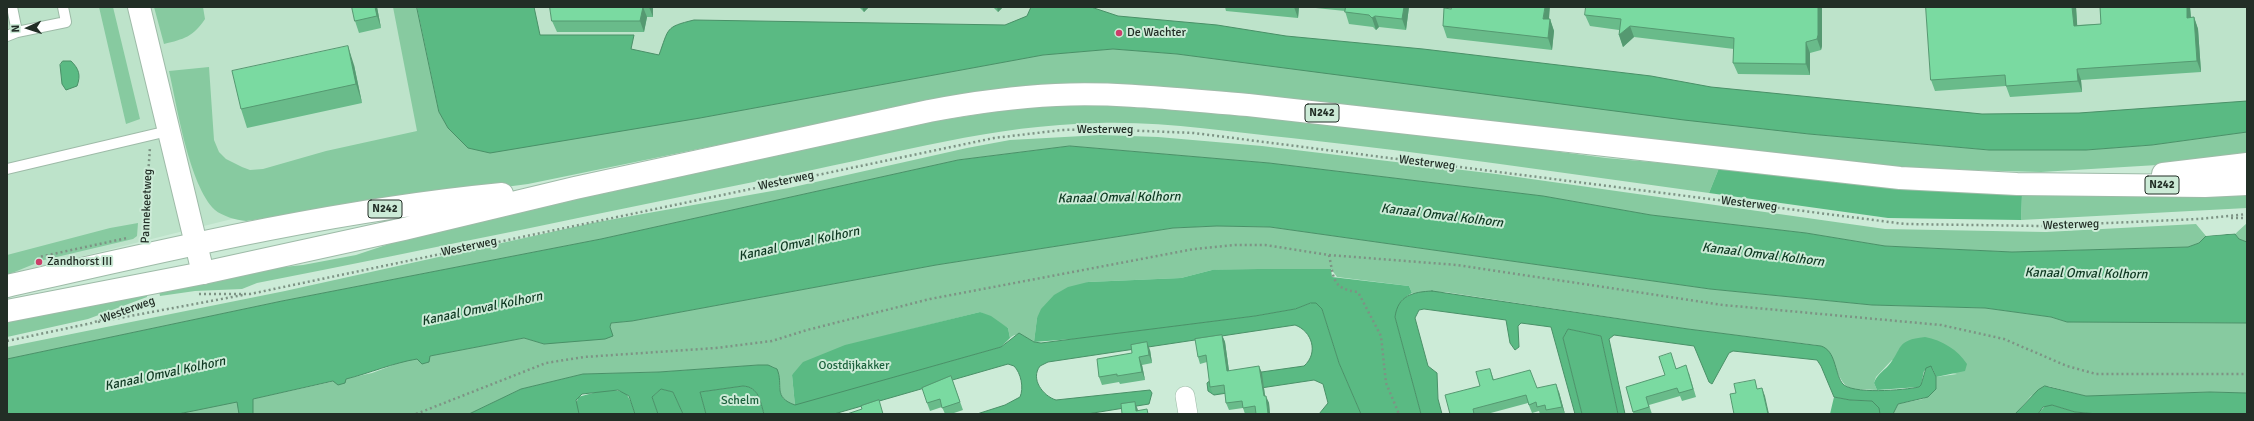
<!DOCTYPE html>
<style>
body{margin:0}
#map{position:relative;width:2254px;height:421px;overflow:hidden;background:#ccebd7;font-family:Signika,sans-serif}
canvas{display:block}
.frame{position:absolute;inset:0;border:8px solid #222e26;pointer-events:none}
.north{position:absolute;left:8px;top:8px;width:40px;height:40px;-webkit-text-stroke:3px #ccebd7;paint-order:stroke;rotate:267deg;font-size:11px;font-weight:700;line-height:16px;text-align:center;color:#222e26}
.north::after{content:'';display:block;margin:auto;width:14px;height:18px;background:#222e26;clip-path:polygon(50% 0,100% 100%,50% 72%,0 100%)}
</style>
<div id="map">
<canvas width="2254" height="421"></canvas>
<div class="frame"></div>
<div class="north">N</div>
</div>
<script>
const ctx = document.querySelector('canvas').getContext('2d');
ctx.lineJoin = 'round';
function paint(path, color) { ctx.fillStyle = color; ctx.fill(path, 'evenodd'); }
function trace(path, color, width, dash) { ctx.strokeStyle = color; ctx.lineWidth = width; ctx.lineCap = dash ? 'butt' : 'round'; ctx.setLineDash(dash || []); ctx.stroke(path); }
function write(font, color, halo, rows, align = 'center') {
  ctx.font = font + ' Signika,sans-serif'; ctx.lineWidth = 4; ctx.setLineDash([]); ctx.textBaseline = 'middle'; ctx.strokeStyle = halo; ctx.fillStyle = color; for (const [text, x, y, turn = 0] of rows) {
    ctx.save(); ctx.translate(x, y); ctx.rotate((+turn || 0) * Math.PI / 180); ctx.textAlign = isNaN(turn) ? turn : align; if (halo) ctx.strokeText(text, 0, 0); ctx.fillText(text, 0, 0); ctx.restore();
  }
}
const built = new Path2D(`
 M 7,7 L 2247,7 L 2247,143 L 1136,67 L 244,216 L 7,275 Z`);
const green = new Path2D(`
 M 99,7 L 113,7 L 140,119 L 126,124 Z
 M 154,7 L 203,7 L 205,19 C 193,37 184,39 164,44 Z
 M 393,7 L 417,7 L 439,112 L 448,128 L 700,118 L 1043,55 L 1113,49 L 1177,54 L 1809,134 L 1989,150 L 2086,150 L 2152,145 L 2247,132 L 2247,153 L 2174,164 L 2041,172 L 1894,168 L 1508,125 L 957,96 L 528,184 L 246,221 C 236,220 222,216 215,210 C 189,185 177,106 169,71 L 209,67 L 214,140 L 219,152 L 226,159 L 242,167 L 250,170 L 263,169 L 326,151 L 417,131 Z
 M 1111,104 L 1366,126 L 1606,158 L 1719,168 L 1709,193 C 1570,174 1430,153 1291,138 C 1229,132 1161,121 1099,123 C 993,125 897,153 793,174 C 615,210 436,248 257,283 L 242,289 L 195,291 L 160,296 L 158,286 L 226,273 L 303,265 L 356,255 L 425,232 L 924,123 L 1024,107 Z
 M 1101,135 L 1158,137 L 1262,146 L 1496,174 L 1885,229 L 2046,232 L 2196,224 L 2206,236 L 2199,243 L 2188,247 L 2012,252 L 1885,246 L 1806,233 L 1651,215 L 1543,196 L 1269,163 L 1070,146 L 958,160 L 601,239 L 282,301 L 7,359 L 7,347 L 285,291 L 592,223 L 789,188 L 967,148 L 1010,140 Z
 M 2247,192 L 2247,208 L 2021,220 L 2022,194 Z
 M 138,223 L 137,236 L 133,239 L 44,260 L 7,275 L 7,255 L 110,228 Z
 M 2247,223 L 2247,242 L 2239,239 L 2235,234 Z
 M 1217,226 L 1270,227 L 1710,289 L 1872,305 L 1985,308 L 2051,317 L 2067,322 L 2247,323 L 2247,393 L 2210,392 L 2086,396 L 2048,386 L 2031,396 L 2015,414 L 1893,414 L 1898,404 L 1923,399 L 1936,389 L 1936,377 L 1957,374 L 1892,360 L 1876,377 L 1874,383 L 1877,390 C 1850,389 1846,393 1835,367 C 1832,359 1826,352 1821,346 L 1816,345 L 1688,329 L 1445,292 L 1412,293 L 1409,286 L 1337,277 L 1331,269 L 1212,270 L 1181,278 L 1088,282 L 1037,318 L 1034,342 C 1025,338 1020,330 1010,338 L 1008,328 L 980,312 L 845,346 L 792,375 L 795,406 C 771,397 786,381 774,367 L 758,365 L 659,372 L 583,374 L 521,389 L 469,414 L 253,414 L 253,399 L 372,373 L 404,361 L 524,338 L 544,344 L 610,327 L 611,323 L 632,321 L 936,265 L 1173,228 Z
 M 147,290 L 147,297 L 88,319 L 7,337 L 7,320 Z
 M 238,401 L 239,414 L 178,414 Z`);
const forest = new Path2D(`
 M 1719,168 C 1820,179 1921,194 2022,194 L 2021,220 L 1888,218 L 1709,193 Z
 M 1258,269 L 1331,269 L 1332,277 L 1409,286 L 1412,293 C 1401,299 1398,304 1395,317 L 1421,414 L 1361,414 L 1339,363 L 1322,309 L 1311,303 L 1295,309 L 1255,316 L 1085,338 L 1034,342 L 1037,318 L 1041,309 L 1054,295 L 1068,287 L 1088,282 L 1181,278 L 1212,270 Z
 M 980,312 L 991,316 L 1008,328 L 1010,338 L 1001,347 L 795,406 L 792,375 L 803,362 L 845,345 Z
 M 1568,329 L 1601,336 L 1618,414 L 1582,414 L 1563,338 Z
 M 1925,337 C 1942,340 1958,350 1967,364 L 1965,371 L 1936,377 L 1932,367 L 1924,371 L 1921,385 L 1919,387 L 1877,390 L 1874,383 C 1877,375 1882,372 1888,366 C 1903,349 1895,340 1925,337 Z
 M 743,386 C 759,387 760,401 764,414 L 706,414 L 700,392 Z
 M 661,389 L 673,392 L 683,414 L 658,414 L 652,397 Z
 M 604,390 C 627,390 628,392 635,414 L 579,414 L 576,405 L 578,397 Z
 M 1834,397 L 1850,400 L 1872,401 L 1880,408 L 1880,414 L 1830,414 Z
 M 2046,405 L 2052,405 L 2075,412 L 2098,414 L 2038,414 Z`);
const water = new Path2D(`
 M 417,7 L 534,7 L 540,35 L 634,35 L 631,49 L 659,55 C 669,28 665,27 694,20 L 1005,25 L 1027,16 L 1031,7 L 1091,7 L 1118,16 L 1217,25 L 1286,36 L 1423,49 L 1651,76 L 1711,87 L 1982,114 L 2079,113 L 2247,101 L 2247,132 L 2152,145 L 2086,150 L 1989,150 L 1809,134 L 1684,120 L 1177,54 L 1113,49 L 1043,55 L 700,118 L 490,153 L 468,148 L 448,128 L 439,112 Z
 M 63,61 L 71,61 C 79,69 81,75 77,86 L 66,90 L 62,84 L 60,65 Z
 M 1070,146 L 1269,163 L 1543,196 L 1651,215 L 1806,233 L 1885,246 L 2012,252 L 2188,247 L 2199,243 L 2206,236 L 2235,234 L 2239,239 L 2247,242 L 2247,323 L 2067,322 L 2051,317 L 1985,308 L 1872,305 L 1710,289 L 1270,227 L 1217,226 L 1173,228 L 936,265 L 632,321 L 611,323 L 610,327 L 613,336 L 605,339 L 544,344 L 524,338 L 430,356 L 429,362 L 422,364 L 417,359 C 393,363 370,373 346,379 L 345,383 L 338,385 L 333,381 L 253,399 L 253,414 L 239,414 L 237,402 L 178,414 L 7,414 L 7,359 L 282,301 L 601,239 L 958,160 Z
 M 1432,291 L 1688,329 L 1821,346 C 1836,351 1834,371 1842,383 C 1850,395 1905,390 1919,387 L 1921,385 L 1926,368 L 1931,366 L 1936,377 L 1936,389 L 1928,397 L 1898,404 L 1893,414 L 1880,414 L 1879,408 L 1872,401 L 1850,400 L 1834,397 L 1821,366 L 1817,360 L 1733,351 L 1729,353 L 1712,384 L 1709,382 L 1694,346 L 1614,335 L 1609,339 L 1625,414 L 1618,414 L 1601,336 L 1568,329 L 1563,338 L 1582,414 L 1575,414 L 1551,327 L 1521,323 L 1518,326 L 1519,347 L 1515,350 L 1510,343 L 1506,320 L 1424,309 L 1419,310 L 1415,318 L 1428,366 L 1437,373 L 1438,399 L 1442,414 L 1421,414 L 1395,317 C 1398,295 1413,292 1432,291 Z
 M 1311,303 L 1316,303 L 1322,309 L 1339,363 L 1361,414 L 1319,414 L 1328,403 L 1323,384 L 1314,380 L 1214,395 L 1208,391 L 1207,383 L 1212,379 L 1304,366 C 1319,353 1312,331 1295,325 L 1048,362 L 1040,366 C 1030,379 1043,396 1056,400 L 1150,390 L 1152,393 L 1149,404 L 1087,414 L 977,414 L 1005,405 L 1020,397 C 1024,388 1021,373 1014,366 L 1008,364 L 834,414 L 764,414 C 760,401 759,387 743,386 L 700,392 L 706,414 L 683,414 L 673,392 L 661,389 L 652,397 L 658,414 L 635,414 L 629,396 L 618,390 L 582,394 L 576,400 L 579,414 L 469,414 L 521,389 L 583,374 L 659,372 L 758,365 L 768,365 L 777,369 C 784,385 772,397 795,405 L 1001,347 L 1019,333 L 1034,342 L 1041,343 L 1255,316 L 1295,309 Z
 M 2045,386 L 2086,396 L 2210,392 L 2247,393 L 2247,414 L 2098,414 L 2075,412 L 2052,405 L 2043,407 L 2038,414 L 2015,414 L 2038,390 Z`);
const pier = new Path2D(`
 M 2237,233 L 2206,236 L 2205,234 L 2235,232 Z`);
const path = new Path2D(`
 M 2231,218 L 2247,218
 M 144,236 L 150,147
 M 1329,255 C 1334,277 1331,289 1358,292 L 1381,336 L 1386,383 L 1399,414
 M 39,260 L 39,257 L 127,238
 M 199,294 L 250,294 L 994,138 L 1062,130 L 1095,129 L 1194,133 L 1905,224 L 2041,226 L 2199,219 L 2247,214
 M 98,322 L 243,295
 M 7,341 L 92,323 L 136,307
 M 416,414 L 546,363 L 584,357 L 716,348 L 772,341 L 807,330 L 930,299 L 1194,249 L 1235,245 L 1265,245 L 1329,255 L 1457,265 L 1723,305 L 1941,325 L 2004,339 L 2067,366 L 2096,374 L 2247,374`);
const service = new Path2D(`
 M 12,7 L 17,32 L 66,22 L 63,7
 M 7,36 L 17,32
 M 7,169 L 168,131`);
const minor = new Path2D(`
 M 1185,396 L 1188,414`);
const tertiary = new Path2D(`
 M 139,7 L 203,273`);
const primary = new Path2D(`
 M 2163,174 L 2247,164
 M 7,286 C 170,249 335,210 502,194
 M 7,311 L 203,273 L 404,229 L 575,188 L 929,111 C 971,103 1013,97 1056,95 C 1120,92 1184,100 1248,105 L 1900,178 L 2017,184 L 2205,186 L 2247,184`);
const wall = new Path2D(`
 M 352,7 L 377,7 L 381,28 L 359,33 L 355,21 Z
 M 550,7 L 653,7 L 653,17 L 647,17 L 644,32 L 557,32 L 552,21 Z
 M 859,7 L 869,7 L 864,12 Z
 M 993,7 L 1003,7 L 998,12 Z
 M 1225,7 L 1299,7 L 1298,18 L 1226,11 Z
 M 1306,7 L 1409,7 L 1406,30 L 1379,27 L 1376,30 L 1373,27 L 1349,24 L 1345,11 Z
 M 1822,7 L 1822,46 L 1821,50 L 1810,53 L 1810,75 L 1738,74 L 1733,63 L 1734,49 L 1634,37 L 1623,47 L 1619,35 L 1619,30 L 1590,26 L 1585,15 Z
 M 1926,7 L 2076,7 L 2077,25 L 2101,24 L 2100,7 L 2190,7 L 2191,18 L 2194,17 L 2198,29 L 2201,72 L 2081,80 L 2082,92 L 2010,97 L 2006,86 L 1935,91 L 1931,80 Z
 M 1549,19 L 1550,19 L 1554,31 L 1552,50 L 1447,38 L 1443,26 Z
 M 354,65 L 362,103 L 247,128 L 241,109 Z
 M 1222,335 L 1225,342 L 1229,371 L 1262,373 L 1265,396 L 1269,403 L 1270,414 L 1245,414 L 1243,408 L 1229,410 L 1226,403 L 1225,392 L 1213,394 L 1210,387 L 1207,362 L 1200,364 L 1198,357 Z
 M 1150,350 L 1152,363 L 1142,365 L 1145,380 L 1120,384 L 1119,382 L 1102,385 L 1099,377 Z
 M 1676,368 L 1689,373 L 1696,397 L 1682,401 L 1680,396 L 1649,405 L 1652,414 L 1634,414 L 1633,412 L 1665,375 Z
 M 1490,369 L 1494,380 L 1537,388 L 1559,392 L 1565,414 L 1548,414 L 1548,413 L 1540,414 L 1539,411 L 1532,413 L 1528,403 L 1487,414 L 1450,414 L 1480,386 Z
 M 951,376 L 963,410 L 951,414 L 945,414 L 942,407 L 930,411 L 927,403 Z`);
const shadedWall = new Path2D(`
 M 375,7 L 377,7 L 381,28 L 377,16 Z
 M 643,7 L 647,17 L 644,32 L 640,21 Z
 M 649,7 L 653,7 L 653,17 Z
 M 862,7 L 869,7 L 864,12 Z
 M 997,7 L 1003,7 L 998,12 Z
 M 1294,7 L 1299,7 L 1298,18 Z
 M 1404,7 L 1409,7 L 1406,30 L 1402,19 Z
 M 1545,7 L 1550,7 L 1548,30 L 1543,19 Z
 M 1818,7 L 1822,7 L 1822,46 L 1821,50 L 1817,39 Z
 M 2072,7 L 2076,7 L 2078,37 L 2074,26 Z
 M 2187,7 L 2190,7 L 2192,29 L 2187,18 Z
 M 1375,16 L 1379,27 L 1376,30 L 1372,18 Z
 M 2194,17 L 2198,29 L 2201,72 L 2197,61 Z
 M 1550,19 L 1554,31 L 1552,50 L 1548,38 Z
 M 1630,26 L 1634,37 L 1623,47 L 1619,35 Z
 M 1806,42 L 1810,53 L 1810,75 L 1806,64 Z
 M 348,46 L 354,65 L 362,103 L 356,84 Z
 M 2077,69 L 2081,80 L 2082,92 L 2078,81 Z
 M 1222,335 L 1225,342 L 1230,378 L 1227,371 Z
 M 1147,342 L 1150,350 L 1152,363 L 1149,355 Z
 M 1139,357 L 1142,365 L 1145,380 L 1142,372 Z
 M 1259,366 L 1262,373 L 1266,403 L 1264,396 Z
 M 1556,384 L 1559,392 L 1565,414 L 1562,407 Z
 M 1762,388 L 1765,396 L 1769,414 L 1768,414 Z
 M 1266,396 L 1269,403 L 1270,414 L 1268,414 Z
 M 1135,402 L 1138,410 L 1139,414 L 1136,411 Z`);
const building = new Path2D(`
 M 352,7 L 375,7 L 377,16 L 355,21 Z
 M 550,7 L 643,7 L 640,21 L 552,21 Z
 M 1346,7 L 1404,7 L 1402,19 L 1375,16 L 1372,18 L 1369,15 L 1345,12 Z
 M 1451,7 L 1545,7 L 1543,19 L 1550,19 L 1548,38 L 1443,26 L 1444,8 L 1451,9 Z
 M 1586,7 L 1818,7 L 1818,35 L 1817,39 L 1806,42 L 1806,64 L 1733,63 L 1734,38 L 1630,26 L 1619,35 L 1621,19 L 1585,15 Z
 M 1926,7 L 2072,7 L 2074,26 L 2101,24 L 2100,7 L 2187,7 L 2187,18 L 2194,17 L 2197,61 L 2077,69 L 2078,81 L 2006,86 L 2005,75 L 1931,80 Z
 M 348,46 L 356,84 L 241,109 L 232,71 Z
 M 1222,335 L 1227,371 L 1259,366 L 1264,396 L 1266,396 L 1268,414 L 1256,414 L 1255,406 L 1243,408 L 1242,401 L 1226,403 L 1224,385 L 1210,387 L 1206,355 L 1198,357 L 1195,339 Z
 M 1147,342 L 1149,355 L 1139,357 L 1142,372 L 1117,376 L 1117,374 L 1099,377 L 1097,359 L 1132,353 L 1131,345 Z
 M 1671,353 L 1676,369 L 1686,365 L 1693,389 L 1679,393 L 1677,388 L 1646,397 L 1649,407 L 1633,412 L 1626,387 L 1665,375 L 1659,357 Z
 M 1490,369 L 1493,380 L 1530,370 L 1537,388 L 1556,384 L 1562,407 L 1546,410 L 1545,405 L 1537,407 L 1536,402 L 1529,405 L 1526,395 L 1473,409 L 1474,414 L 1450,414 L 1445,395 L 1480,386 L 1476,372 Z
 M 951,376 L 960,402 L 942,408 L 940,399 L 927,403 L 922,388 Z
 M 1755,380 L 1757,389 L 1762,388 L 1768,414 L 1734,414 L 1730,394 L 1736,393 L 1734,384 Z
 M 879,400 L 883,414 L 847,414 L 862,409 L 861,406 Z
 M 1135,402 L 1136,411 L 1147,409 L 1148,414 L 1122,414 L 1121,404 Z`);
const markers = [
 [1119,33,4,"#cc3e6a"],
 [39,262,4,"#cc3e6a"]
];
const shields = [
 [1322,113,34],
 [2162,185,34],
 [385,209,34]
];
const shieldNames = [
 ["N242",1322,113],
 ["N242",2162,185],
 ["N242",385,209]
];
const poiNames = [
 ["De Wachter",1127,33],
 ["Zandhorst III",47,262]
];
const streetNames = [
 ["Westerweg",1105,130],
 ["Westerweg",1427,163,7],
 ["Westerweg",786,181,-12],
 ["Westerweg",1749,204,7],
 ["Pannekeetweg",147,206,-88],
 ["Westerweg",2071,225,-2],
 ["Westerweg",469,247,-12],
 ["Westerweg",128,310,-20]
];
const parkNames = [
 ["Oostdijkakker",854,366],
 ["Schelm",740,401]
];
const waterNames = [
 ["Kanaal Omval Kolhorn",1119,198,-1],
 ["Kanaal Omval Kolhorn",1442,216,7],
 ["Kanaal Omval Kolhorn",799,244,-12],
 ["Kanaal Omval Kolhorn",1763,255,7],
 ["Kanaal Omval Kolhorn",2086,274,1],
 ["Kanaal Omval Kolhorn",482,309,-12],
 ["Kanaal Omval Kolhorn",165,374,-12]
];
paint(built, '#bde3ca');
paint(green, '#87caa0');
paint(forest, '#5aba83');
paint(water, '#5aba83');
trace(water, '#499067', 1);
paint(pier, '#ccebd7');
trace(service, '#9ebba8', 12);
trace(minor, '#9ebba8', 20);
trace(tertiary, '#9ebba8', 24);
trace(primary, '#9ebba8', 24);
trace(path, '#7d9384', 2.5, [2, 3]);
trace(service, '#fff', 10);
trace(minor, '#fff', 19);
trace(tertiary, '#fff', 22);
trace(primary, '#fff', 22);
paint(wall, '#69bb8a');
paint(shadedWall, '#559971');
paint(building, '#7adaa1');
trace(building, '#559971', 1);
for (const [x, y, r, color] of markers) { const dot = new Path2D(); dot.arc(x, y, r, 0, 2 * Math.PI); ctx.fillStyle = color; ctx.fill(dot); trace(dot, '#ccebd7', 1.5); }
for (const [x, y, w] of shields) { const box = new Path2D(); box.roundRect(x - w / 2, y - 9, w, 18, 3); ctx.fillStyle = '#ccebd7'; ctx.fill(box); trace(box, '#222e26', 1); }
write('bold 11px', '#222e26', null, shieldNames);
write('12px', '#222e26', '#ccebd7', poiNames, 'left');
write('12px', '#222e26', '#ccebd7', streetNames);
write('12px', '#1b613c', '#ccebd7', parkNames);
write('italic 13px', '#0d3720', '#ccebd7', waterNames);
</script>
